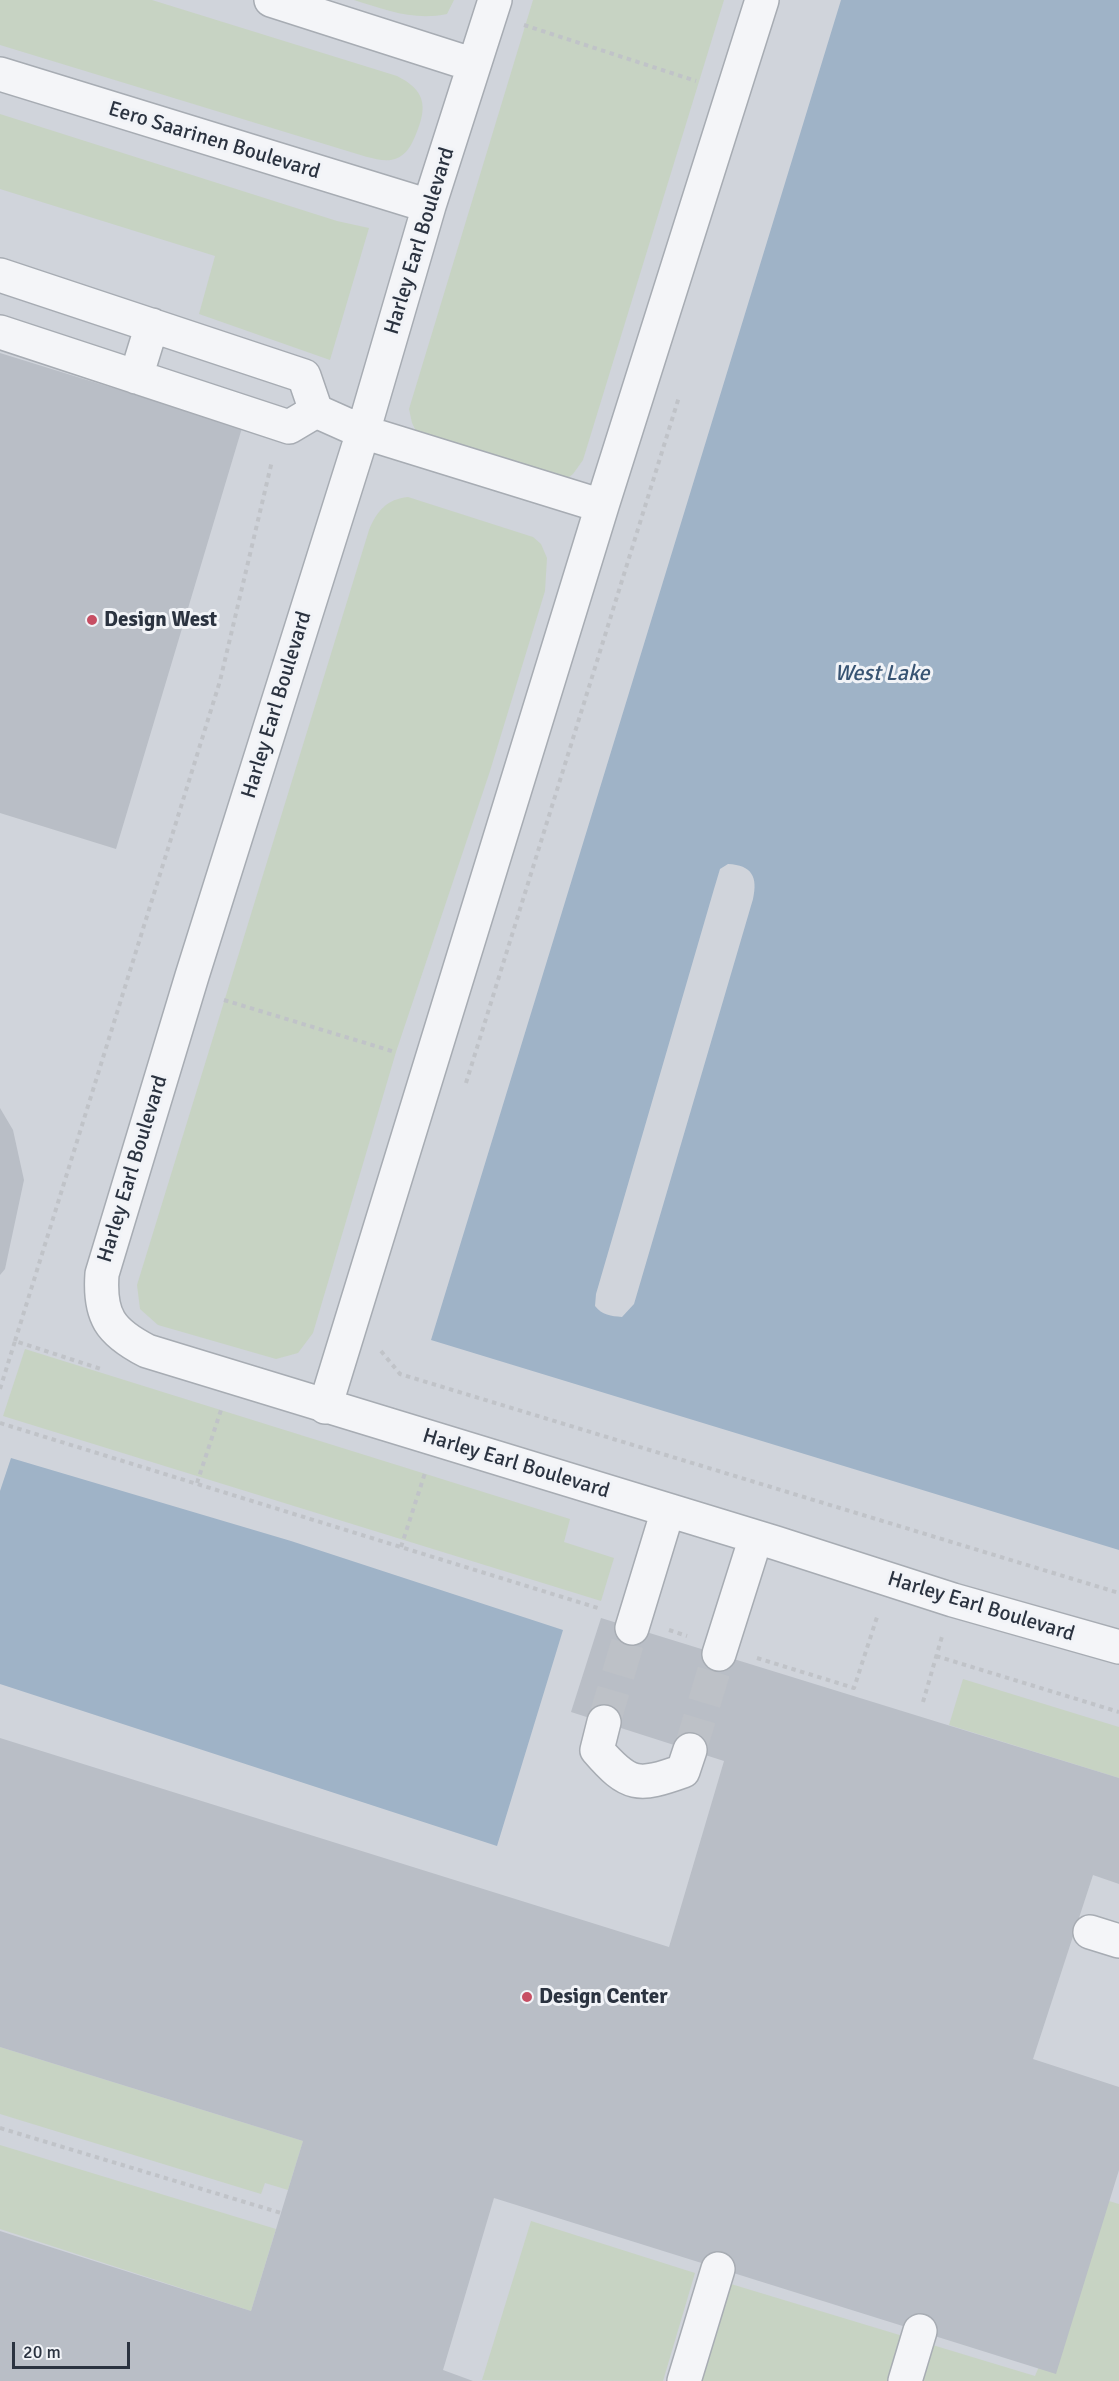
<!DOCTYPE html>
<style>
body{margin:0}
#map{position:relative;width:1119px;height:2381px;overflow:hidden;background:#e1e5e9;font-family:Signika,sans-serif}
canvas{display:block}
.scale{position:absolute;left:12px;top:2342px;width:118px;height:27px;box-sizing:border-box;border:3px solid #2b3340;border-top:0;padding-left:8px;font-size:18px;line-height:21px;white-space:nowrap;color:#2b3340;-webkit-text-stroke:4px #f1f3f7;paint-order:stroke}
</style>
<div id="map">
<canvas width="1119" height="2381"></canvas>
<div class="scale">20 m</div>
</div>
<script>
const ctx = document.querySelector('canvas').getContext('2d');
ctx.lineJoin = 'round';
function paint(path, color) { ctx.fillStyle = color; ctx.fill(path, 'evenodd'); }
function trace(path, color, width, dash) { ctx.strokeStyle = color; ctx.lineWidth = width; ctx.lineCap = dash ? 'butt' : 'round'; ctx.setLineDash(dash || []); ctx.stroke(path); }
function write(font, color, halo, rows, align = 'center') {
  ctx.font = font + ' Signika,sans-serif'; ctx.lineWidth = 6; ctx.setLineDash([]); ctx.textBaseline = 'middle'; ctx.strokeStyle = halo; ctx.fillStyle = color; for (const [text, x, y, turn = 0] of rows) {
    ctx.save(); ctx.translate(x, y); ctx.rotate((+turn || 0) * Math.PI / 180); ctx.textAlign = isNaN(turn) ? turn : align; if (halo) ctx.strokeText(text, 0, 0); ctx.fillText(text, 0, 0); ctx.restore();
  }
}
const built = new Path2D(`
 M 0,0 L 1119,0 L 1119,2381 L 0,2381 Z`);
const green = new Path2D(`
 M 0,0 L 152,0 L 397,76 C 425,90 428,106 416,134 C 412,144 407,155 395,159 C 386,162 376,159 367,157 L 0,45 Z
 M 354,0 L 454,0 L 447,14 C 414,21 386,10 354,0 Z
 M 533,0 L 724,0 L 583,460 L 573,474 L 564,481 L 418,435 L 412,423 L 409,409 Z
 M 0,114 L 337,221 L 369,228 L 330,360 L 199,314 L 215,256 L 0,189 Z
 M 408,497 L 533,537 L 541,544 L 547,558 L 545,591 L 490,771 L 396,1052 L 313,1333 L 298,1353 L 276,1359 L 158,1325 L 140,1309 L 137,1285 L 369,530 C 377,511 387,499 408,497 Z
 M 25,1349 L 570,1519 L 564,1542 L 614,1558 L 601,1601 L 3,1416 Z
 M 963,1679 L 1119,1727 L 1119,1778 L 949,1725 Z
 M 0,2047 L 303,2141 L 288,2190 L 265,2183 L 261,2194 L 0,2114 Z
 M 0,2145 L 276,2229 L 251,2311 L 0,2229 Z
 M 1109,2201 L 1119,2204 L 1119,2381 L 700,2381 L 731,2284 L 1035,2376 Z
 M 531,2221 L 695,2273 L 663,2381 L 482,2380 Z`);
const water = new Path2D(`
 M 841,0 L 1119,0 L 1119,1550 L 431,1340 ZM 728,864 C 752,865 758,877 753,899 L 634,1304 L 622,1317 C 611,1316 602,1315 595,1306 L 596,1294 L 714,889 L 720,869 Z
 M 11,1458 L 291,1541 L 563,1630 L 497,1846 L 0,1684 L 0,1491 Z`);
const building = new Path2D(`
 M 0,353 L 242,428 L 116,849 L 0,813 Z
 M 0,1108 L 13,1130 L 24,1180 L 5,1269 L 0,1275 Z
 M 601,1618 L 1119,1778 L 1119,1884 L 1093,1875 L 1033,2059 L 1119,2087 L 1119,2170 L 1056,2374 L 494,2198 L 443,2370 L 473,2381 L 0,2381 L 0,2231 L 251,2311 L 303,2141 L 0,2047 L 0,1738 L 669,1947 L 724,1761 L 571,1712 Z`);
const minorTunnel = new Path2D(`
 M 604,1722 L 632,1628
 M 690,1750 L 719,1654`);
const path = new Path2D(`
 M 524,25 L 696,81
 M 224,1000 L 395,1052
 M 466,1083 L 679,397
 M 15,1341 L 220,681 L 272,461
 M 381,1351 L 400,1374 L 1119,1593
 M 0,1389 L 15,1341 L 101,1369
 M 0,1423 L 601,1609
 M 197,1483 L 221,1410
 M 401,1547 L 425,1473
 M 669,1630 L 687,1636
 M 936,1656 L 1119,1712
 M 757,1658 L 854,1688 L 878,1614
 M 923,1702 L 943,1633
 M 0,2128 L 281,2213`);
const minor = new Path2D(`
 M 271,0 L 474,65
 M 495,0 L 429,206 L 363,432 L 192,976 L 102,1274 C 99,1316 110,1332 147,1351 L 776,1543 L 953,1600 L 1119,1647
 M 0,74 L 429,206
 M 0,275 L 304,376 L 316,411 L 363,432 L 602,506
 M 0,332 L 289,427 L 316,411
 M 136,377 L 152,325
 M 325,1407 L 602,506 L 762,0
 M 632,1628 L 668,1510
 M 719,1654 L 756,1537
 M 604,1722 L 597,1750 C 629,1787 638,1787 683,1771 L 690,1750
 M 1090,1932 L 1119,1941
 M 684,2381 L 718,2269
 M 905,2381 L 920,2331`);
const markers = [
 [92,620,6,"#c74e63"],
 [527,1997,6,"#c74e63"]
];
const streetNames = [
 ["Eero Saarinen Boulevard",214,141,17],
 ["Harley Earl Boulevard",420,241,-73],
 ["Harley Earl Boulevard",277,705,-73],
 ["Harley Earl Boulevard",133,1169,-73],
 ["Harley Earl Boulevard",516,1464,17],
 ["Harley Earl Boulevard",981,1607,17]
];
const poiNames = [
 ["Design West",104,620],
 ["Design Center",539,1997]
];
const waterNames = [
 ["West Lake",882,674]
];
paint(built, '#d0d4db');
paint(green, '#c7d3c3');
paint(water, '#9fb3c7');
paint(building, '#b9bec6');
trace(minorTunnel, '#bdc1c7', 33, [33, 16]);
trace(minor, '#a7acb3', 36);
trace(path, '#c0c3c8', 4, [4.5, 4.5]);
trace(minor, '#f4f5f8', 33);
for (const [x, y, r, color] of markers) { const dot = new Path2D(); dot.arc(x, y, r, 0, 2 * Math.PI); ctx.fillStyle = color; ctx.fill(dot); trace(dot, '#f1f3f7', 2); }
write('21px', '#2b3340', '#f1f3f7', streetNames);
write('bold 21px', '#2b3340', '#f1f3f7', poiNames, 'left');
write('italic 22px', '#375372', '#f1f3f7', waterNames);
</script>
